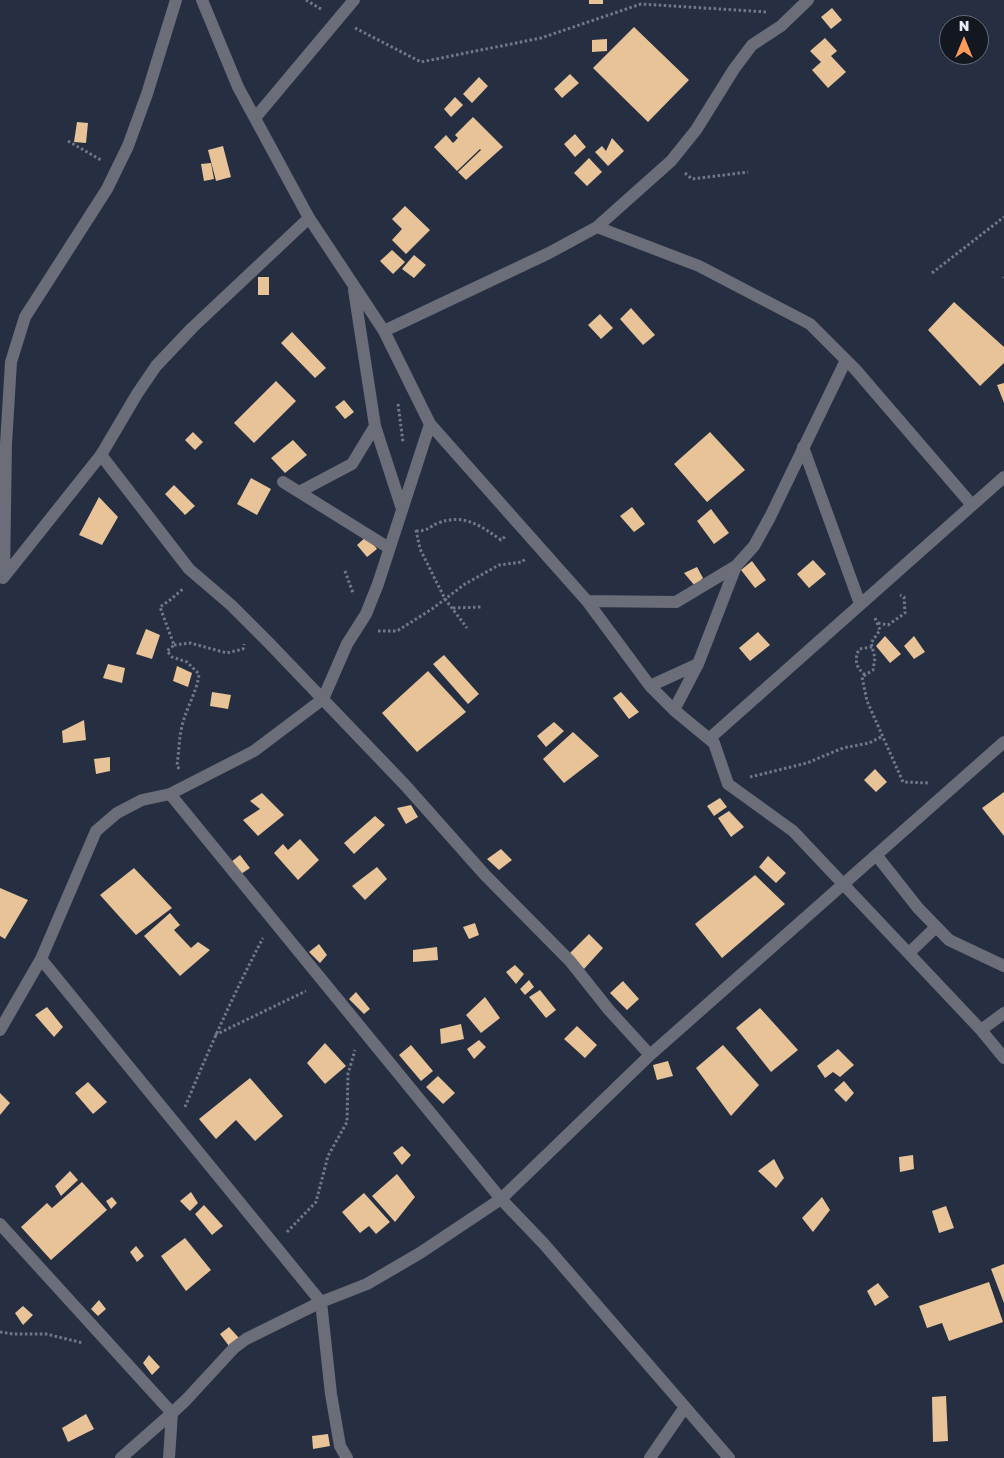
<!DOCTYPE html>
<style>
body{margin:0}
#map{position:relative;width:1004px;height:1458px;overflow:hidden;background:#262f42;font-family:"Golos Text",sans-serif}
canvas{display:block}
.north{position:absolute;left:939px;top:15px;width:50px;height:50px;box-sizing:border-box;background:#131720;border:1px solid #686d77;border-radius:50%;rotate:0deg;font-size:14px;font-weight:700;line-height:20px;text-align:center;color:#e7edfa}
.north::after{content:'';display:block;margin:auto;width:18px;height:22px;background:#fe9b59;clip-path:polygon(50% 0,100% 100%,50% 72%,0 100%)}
</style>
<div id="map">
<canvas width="1004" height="1458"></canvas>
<div class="north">N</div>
</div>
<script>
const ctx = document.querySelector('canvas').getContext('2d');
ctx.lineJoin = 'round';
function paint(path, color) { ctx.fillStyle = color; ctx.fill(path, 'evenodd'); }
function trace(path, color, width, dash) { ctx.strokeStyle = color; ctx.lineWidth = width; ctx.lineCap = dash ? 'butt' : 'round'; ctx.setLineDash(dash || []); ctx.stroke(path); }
const building = new Path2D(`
 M 589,0 L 603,0 L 603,4 L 589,4 Z
 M 832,8 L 842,20 L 831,29 L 821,17 Z
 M 634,27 L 689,80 L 648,122 L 593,68 Z
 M 825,38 L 837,51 L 831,56 L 846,72 L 828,88 L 812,70 L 821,62 L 810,51 Z
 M 607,39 L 607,51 L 592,52 L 592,40 Z
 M 570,74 L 579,83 L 562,98 L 554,89 Z
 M 479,77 L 488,86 L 472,103 L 463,94 Z
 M 455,97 L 463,105 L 451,117 L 444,109 Z
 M 473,117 L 503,147 L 466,180 L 458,172 L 481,150 L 480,149 L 457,171 L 434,147 L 446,135 L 453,143 L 458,138 L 455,135 Z
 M 77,122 L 88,123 L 86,143 L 74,142 Z
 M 575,134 L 586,147 L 575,157 L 564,144 Z
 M 612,138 L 624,151 L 608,166 L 595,152 L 602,146 L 606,151 Z
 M 223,146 L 231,177 L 216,181 L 208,150 Z
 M 589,158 L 602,172 L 587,186 L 574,173 Z
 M 211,163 L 214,179 L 204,181 L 201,164 Z
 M 405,206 L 430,230 L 406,254 L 392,240 L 402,229 L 392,219 Z
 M 392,250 L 405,262 L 393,274 L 380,261 Z
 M 414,255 L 426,265 L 414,278 L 402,269 Z
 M 258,277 L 269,277 L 269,295 L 258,295 Z
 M 954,302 L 1004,347 L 1004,363 L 980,386 L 928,330 Z
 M 631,308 L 655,335 L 643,345 L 620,319 Z
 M 600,314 L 613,328 L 601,339 L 588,325 Z
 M 292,332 L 326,368 L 315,378 L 281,343 Z
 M 276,381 L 296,401 L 254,443 L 234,423 Z
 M 1004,383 L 1004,403 L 997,385 Z
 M 344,400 L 354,412 L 345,419 L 335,407 Z
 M 193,432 L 203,442 L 195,450 L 185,440 Z
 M 710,432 L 745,470 L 707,502 L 674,464 Z
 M 293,440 L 307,455 L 285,473 L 271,458 Z
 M 251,478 L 271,489 L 257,515 L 237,504 Z
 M 174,485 L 195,506 L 185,515 L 165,494 Z
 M 99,497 L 118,517 L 102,545 L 79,535 Z
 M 632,507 L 645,524 L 634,532 L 620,516 Z
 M 711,509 L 729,533 L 714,544 L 697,521 Z
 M 367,536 L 377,549 L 367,557 L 357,545 Z
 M 813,560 L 826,574 L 809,588 L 797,574 Z
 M 752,561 L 766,580 L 755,588 L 741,570 Z
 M 697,567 L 703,578 L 695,586 L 684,573 Z
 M 146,629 L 160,635 L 152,659 L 136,654 Z
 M 758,632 L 770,645 L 750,661 L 739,648 Z
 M 885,636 L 901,654 L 890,663 L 876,646 Z
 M 914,636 L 925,652 L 914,659 L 904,646 Z
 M 444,655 L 479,694 L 468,704 L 433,664 Z
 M 108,664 L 125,668 L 122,683 L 103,678 Z
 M 177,666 L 192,673 L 188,687 L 173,681 Z
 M 428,671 L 466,712 L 417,752 L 382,713 Z
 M 212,692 L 231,695 L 228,709 L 210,706 Z
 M 621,692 L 639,712 L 629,719 L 613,698 Z
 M 84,720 L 86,740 L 63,743 L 62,731 Z
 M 554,722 L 564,731 L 546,747 L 537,736 Z
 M 573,732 L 599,756 L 564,783 L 543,759 Z
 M 110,757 L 110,771 L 96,774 L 94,759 Z
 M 875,769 L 887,782 L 876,792 L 864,780 Z
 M 1004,792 L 1004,836 L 982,808 Z
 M 262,793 L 284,815 L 258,836 L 243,820 L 260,809 L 250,801 Z
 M 720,798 L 727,807 L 714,816 L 707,806 Z
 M 411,805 L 418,817 L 406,824 L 397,808 Z
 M 729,811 L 744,827 L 731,837 L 718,818 Z
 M 375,816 L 385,825 L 354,854 L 344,843 Z
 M 300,839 L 319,860 L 298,880 L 274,853 L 283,844 L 288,850 Z
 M 501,849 L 512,860 L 499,870 L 487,859 Z
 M 240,855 L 250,868 L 241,874 L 231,862 Z
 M 768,856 L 786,873 L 776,883 L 759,867 Z
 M 377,867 L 387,879 L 365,900 L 352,886 Z
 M 134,868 L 172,908 L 136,935 L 100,895 Z
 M 755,875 L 785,904 L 722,958 L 695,924 Z
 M 0,888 L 28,900 L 5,939 L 0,936 Z
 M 170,913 L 180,925 L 174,930 L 191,948 L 198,942 L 210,950 L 180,976 L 144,936 Z
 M 475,923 L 479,935 L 469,939 L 463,927 Z
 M 589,934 L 603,948 L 584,969 L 570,953 Z
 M 319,944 L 327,955 L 320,963 L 309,952 Z
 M 437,947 L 438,960 L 413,962 L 413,950 Z
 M 515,965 L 524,974 L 516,984 L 506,972 Z
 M 529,980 L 534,987 L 525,995 L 520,989 Z
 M 623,981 L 639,999 L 627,1010 L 610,993 Z
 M 540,990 L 556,1010 L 546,1018 L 529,997 Z
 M 356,992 L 370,1009 L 364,1014 L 349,999 Z
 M 485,997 L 500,1018 L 481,1033 L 466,1015 Z
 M 47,1007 L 63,1027 L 54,1037 L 35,1015 Z
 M 760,1008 L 798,1050 L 771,1072 L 736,1028 Z
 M 461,1024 L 464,1039 L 441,1044 L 440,1029 Z
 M 577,1026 L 597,1045 L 585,1058 L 564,1039 Z
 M 479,1040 L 486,1047 L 474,1059 L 467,1049 Z
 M 325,1043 L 346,1066 L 325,1084 L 307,1063 Z
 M 411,1045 L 433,1071 L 421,1081 L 399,1055 Z
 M 723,1045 L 759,1085 L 731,1116 L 696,1068 Z
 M 838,1049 L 854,1065 L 840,1077 L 833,1072 L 825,1078 L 817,1066 Z
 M 668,1061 L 673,1076 L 657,1080 L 653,1065 Z
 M 438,1076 L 455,1093 L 443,1104 L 426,1087 Z
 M 250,1078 L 283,1116 L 255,1141 L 236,1120 L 216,1139 L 199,1119 Z
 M 844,1081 L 854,1093 L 846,1102 L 834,1090 Z
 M 88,1082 L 107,1102 L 93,1114 L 75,1093 Z
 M 0,1093 L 10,1103 L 0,1115 Z
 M 402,1146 L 411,1155 L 402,1165 L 393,1153 Z
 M 913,1155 L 914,1169 L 900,1172 L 899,1157 Z
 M 774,1159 L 784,1178 L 776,1188 L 758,1171 Z
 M 70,1171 L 78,1180 L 61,1196 L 55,1186 Z
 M 397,1174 L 415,1197 L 395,1222 L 372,1196 Z
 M 82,1182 L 107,1210 L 51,1260 L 21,1227 L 47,1203 L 52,1208 Z
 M 191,1192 L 198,1203 L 190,1211 L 180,1201 Z
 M 364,1193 L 390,1222 L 376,1234 L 369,1226 L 360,1233 L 342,1212 Z
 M 112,1197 L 117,1203 L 111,1209 L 106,1201 Z
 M 822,1197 L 830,1210 L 813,1232 L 802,1218 Z
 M 204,1205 L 223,1226 L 212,1235 L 195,1214 Z
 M 946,1206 L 954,1228 L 939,1233 L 932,1211 Z
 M 185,1238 L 211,1270 L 186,1291 L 161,1256 Z
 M 136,1246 L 144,1256 L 137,1262 L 130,1252 Z
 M 1004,1264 L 1004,1303 L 991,1269 Z
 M 989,1282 L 1003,1322 L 949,1341 L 942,1323 L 927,1328 L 919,1306 Z
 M 878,1283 L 889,1297 L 875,1306 L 867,1291 Z
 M 99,1300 L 106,1309 L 98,1316 L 91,1309 Z
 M 23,1306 L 33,1315 L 23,1325 L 15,1313 Z
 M 229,1327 L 239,1338 L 229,1346 L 220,1334 Z
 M 149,1355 L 160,1367 L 152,1375 L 143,1363 Z
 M 946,1396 L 948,1441 L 933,1442 L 932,1397 Z
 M 86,1414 L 94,1429 L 68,1442 L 62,1428 Z
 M 328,1434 L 330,1446 L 313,1449 L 312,1436 Z`);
const path = new Path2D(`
 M 306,0 L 321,9
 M 355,28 L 421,62 L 541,38 L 641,4 L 767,12
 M 68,141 L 101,160
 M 685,173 L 692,179 L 748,172
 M 932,273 L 1004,217
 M 1004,278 L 1004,277
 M 398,404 L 403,442
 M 416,530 L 420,549 L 445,599 L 467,628
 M 416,531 C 428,531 429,527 438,523 C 464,513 481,526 501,540 L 506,536
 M 345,571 L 353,593
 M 453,608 L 481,607
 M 875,618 L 880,630 L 871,643 L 875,658 L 873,670 L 862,677 L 867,701 L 903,782 L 930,783
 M 878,623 L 888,625 L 905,613 L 904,597 L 900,595
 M 378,631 L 397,631 L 432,609 L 465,584 L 499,565 L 522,562 L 525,559
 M 174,645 L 190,643 L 227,653 L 243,649 L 244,644
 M 865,675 C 856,667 854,661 859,649 L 872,647
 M 179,769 L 177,765 C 179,752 179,738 182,726 C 186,708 197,692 199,674 L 187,662 L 172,657 L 167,651 L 174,645 L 160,607 L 170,600 L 184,588
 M 750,777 L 807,763 L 843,748 L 869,743 L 883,736
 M 215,1035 L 306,991
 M 185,1107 C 209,1049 234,993 263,938
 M 287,1232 L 316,1202 L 328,1156 L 347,1122 L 348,1074 L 355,1050
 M 0,1332 L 13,1334 L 46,1334 L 83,1343`);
const minor = new Path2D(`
 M 202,0 L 238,87 L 309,218 L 384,331 L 430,424 L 587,601 L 650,686 L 674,710 L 714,743 L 728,784 L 793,831 L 981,1030 L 1004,1058
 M 255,118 L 354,0
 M 597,227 L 699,266 L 810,324 L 855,369 L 972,505
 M 384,331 L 549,253 L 597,227 L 671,161 L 696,130 L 734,69 L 752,45 L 781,26 L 808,0
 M 430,424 L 378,584 L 366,614 L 347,644 L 323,699 L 254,751 L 170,794 L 501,1199 L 544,1244 L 729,1458
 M 375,426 L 402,509
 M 803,447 L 860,604
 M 101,455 L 189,569 L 231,605 L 269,643 L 405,785 L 485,875 L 570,961 L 609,1010 L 650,1055
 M 283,482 L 389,548
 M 299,492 L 352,464 L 375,426 L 354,290
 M 4,577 L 6,444 L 11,362 L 25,317 L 107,189 L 128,146 L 147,94 L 176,0
 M 3,578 L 101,455 L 137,394 L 156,366 L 192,328 L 309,218
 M 587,601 L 676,602 L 736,566
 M 650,686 L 698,664
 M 674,710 L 698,664 L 736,566 L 754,546 L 770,517 L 846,360
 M 710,738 L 1004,477
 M 877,856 L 918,908 L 949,940 L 1004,966
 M 909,953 L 936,927
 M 41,959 L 321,1302 L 331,1394 L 340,1446 L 347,1458
 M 0,1030 L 41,959 L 96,831 L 117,813 L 142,800 L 170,794
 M 981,1030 L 1004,1013
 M 0,1224 L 172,1413 L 186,1400 L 234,1348 L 246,1339 L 321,1302 L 367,1284 L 420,1253 L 501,1199 L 650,1055 L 1004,742
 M 121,1458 L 172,1413
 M 169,1458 L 172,1413
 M 650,1458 L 685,1407`);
paint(building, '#e7c397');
trace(path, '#717889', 3, [2.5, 2.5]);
trace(minor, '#6b6d78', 12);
</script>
